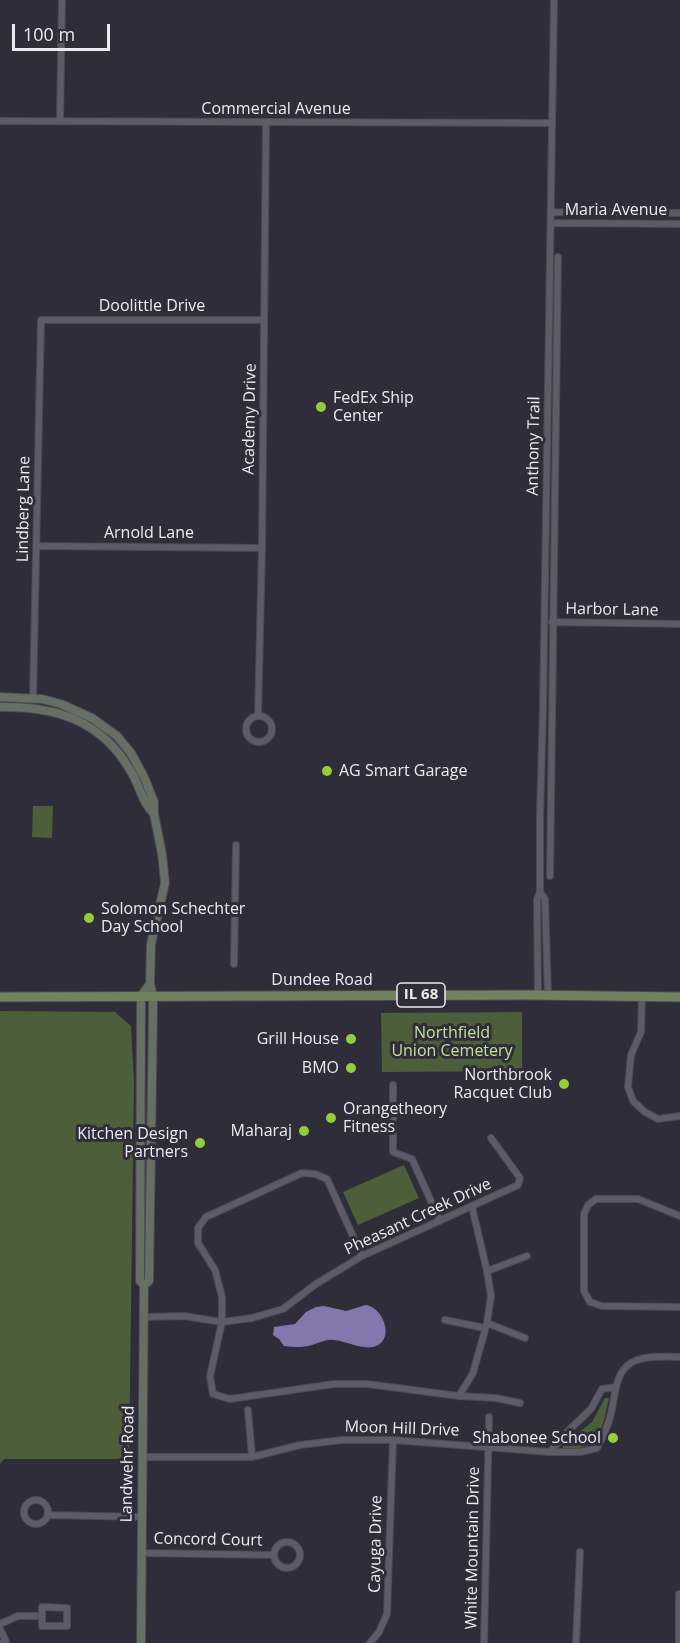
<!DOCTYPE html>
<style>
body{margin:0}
#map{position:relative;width:680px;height:1643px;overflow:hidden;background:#2f2d39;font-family:"Open Sans",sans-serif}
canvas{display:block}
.scale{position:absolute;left:12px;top:24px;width:98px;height:27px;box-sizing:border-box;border:3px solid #ebe9f1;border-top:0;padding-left:8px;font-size:18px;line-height:21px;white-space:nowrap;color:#ebe9f1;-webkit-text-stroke:4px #2f2d39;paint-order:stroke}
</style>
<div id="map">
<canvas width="680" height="1643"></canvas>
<div class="scale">100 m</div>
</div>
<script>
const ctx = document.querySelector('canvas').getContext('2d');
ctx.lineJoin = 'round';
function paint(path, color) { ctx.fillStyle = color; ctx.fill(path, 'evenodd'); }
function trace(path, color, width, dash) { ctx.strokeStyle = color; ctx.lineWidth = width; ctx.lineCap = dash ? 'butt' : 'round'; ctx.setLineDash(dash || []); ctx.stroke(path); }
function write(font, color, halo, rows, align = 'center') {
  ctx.font = font + ' "Open Sans",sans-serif'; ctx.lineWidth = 6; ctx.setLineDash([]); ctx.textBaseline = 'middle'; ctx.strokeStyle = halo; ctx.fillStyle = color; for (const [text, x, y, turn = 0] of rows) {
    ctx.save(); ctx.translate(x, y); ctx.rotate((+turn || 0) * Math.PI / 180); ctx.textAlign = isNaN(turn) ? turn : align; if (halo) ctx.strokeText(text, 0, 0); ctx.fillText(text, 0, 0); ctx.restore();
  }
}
const green = new Path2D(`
 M 33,806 L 53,806 L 52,838 L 32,837 Z
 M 0,1011 L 115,1012 L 131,1026 L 134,1082 L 129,1459 L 4,1459 L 0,1464 Z
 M 522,1012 L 522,1071 L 382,1072 L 381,1013 Z
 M 404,1165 L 419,1198 L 358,1225 L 343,1192 Z
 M 605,1398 L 609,1398 C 603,1426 600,1453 563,1448 L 562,1444 L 567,1446 L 572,1438 L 592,1422 Z`);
const water = new Path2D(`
 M 366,1305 C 383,1307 395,1339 376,1346 C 363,1351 347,1341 334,1340 C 326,1339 319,1343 312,1345 C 302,1348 293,1347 284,1346 L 279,1339 L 273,1335 L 274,1327 L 295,1324 L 306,1312 L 316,1307 L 324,1306 L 346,1311 Z`);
const street = new Path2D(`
 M 0,121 L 552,123
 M 60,121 L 62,0
 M 552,212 L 680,213
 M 552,223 L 680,224
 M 37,546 L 262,548
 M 552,622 L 680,624
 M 33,698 L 41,320 L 264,320
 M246 729a13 13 0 1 1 26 0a13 13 0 1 1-26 0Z
 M 258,716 L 262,548 L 266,123
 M 550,876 L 558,257
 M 540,892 L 540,815 L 543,710 L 554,0
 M 234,964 L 236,845
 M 538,995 L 537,899 L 540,892 L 545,899 L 548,995
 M 642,996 L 641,1032 L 631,1055 L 628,1087 L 633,1101 L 645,1112 L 658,1119 L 680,1116
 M 393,1085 L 393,1152 L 412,1159 L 440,1221
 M 680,1216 L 638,1199 L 596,1199 L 588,1205 L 584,1214 L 584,1291 L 590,1302 L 602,1306 L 680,1307
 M 362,1256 L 327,1179 L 315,1174 L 302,1173 L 206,1217 L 198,1228 L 198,1243 L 215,1270 L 222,1297 L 222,1322 L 210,1376 L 213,1394 L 230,1399 L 334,1384 L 367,1384 L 459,1396 L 496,1398 L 520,1403
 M 487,1271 L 527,1256
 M 144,1317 L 184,1316 L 222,1322 L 252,1318 L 283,1309 L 316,1284 L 362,1256 L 518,1185 L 520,1178 L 491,1138
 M 445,1320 L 485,1328
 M 487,1323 L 525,1338
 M 459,1396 L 473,1373 L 487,1323 L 491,1296 L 487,1271 L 472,1207
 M 248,1410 L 252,1457
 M 550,1452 L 569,1430 L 591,1409 L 602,1389 L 616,1387
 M 144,1457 L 252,1457 L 300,1445 L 342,1440 L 393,1440 L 550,1452 L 580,1452 L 597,1448 C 603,1437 607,1429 610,1417 C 616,1398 613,1368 637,1360 C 651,1355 666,1357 680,1357
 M24 1512a12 12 0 1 1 24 0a12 12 0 1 1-24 0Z
 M 48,1515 L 143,1517
 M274 1555a13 13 0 1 1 26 0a13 13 0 1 1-26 0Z
 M 142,1553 L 273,1555
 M 679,1594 L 679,1643
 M 42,1607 L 67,1608 L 67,1626 L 42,1626 Z
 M 0,1624 L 18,1616 L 42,1616
 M 0,1629 L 6,1641 L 2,1643
 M 370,1643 L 379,1632 L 387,1614 L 393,1440
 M 484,1643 L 489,1417
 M 576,1643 L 580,1552`);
const secondary = new Path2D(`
 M 0,697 L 42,699 L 61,704 L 92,718 L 117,736 L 131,753 L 144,777 L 154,802 L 154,814 L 162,854 L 165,883 L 151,944 L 150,984 L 153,996 L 153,1011 L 149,1281 L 144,1285 L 140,1281 L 141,996 L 150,984
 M 0,707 C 55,706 101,720 130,770 C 140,785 141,801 154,814
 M 141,1643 L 144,1285`);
const primary = new Path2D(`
 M 0,997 L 528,995 L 680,997`);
const markers = [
 [321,407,6,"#93cd3e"],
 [327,771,6,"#93cd3e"],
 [89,918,6,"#93cd3e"],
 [351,1039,6,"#93cd3e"],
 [351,1068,6,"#93cd3e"],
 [564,1084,6,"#93cd3e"],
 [331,1118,6,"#93cd3e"],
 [304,1131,6,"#93cd3e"],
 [200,1143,6,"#93cd3e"],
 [613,1438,6,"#93cd3e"]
];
const shields = [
 [421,995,48]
];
const shieldNames = [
 ["IL 68",421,995]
];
const streetNames = [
 ["Commercial Avenue",276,109],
 ["Maria Avenue",616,210],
 ["Doolittle Drive",152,306],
 ["Academy Drive",250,419,-89],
 ["Anthony Trail",534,446,-89],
 ["Lindberg Lane",24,509,-89],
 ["Arnold Lane",149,533],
 ["Harbor Lane",612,610,1],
 ["Dundee Road",322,980],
 ["Pheasant Creek Drive",418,1217,-25],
 ["Moon Hill Drive",402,1429,2],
 ["Landwehr Road",128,1464,-89],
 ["Concord Court",208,1540,1],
 ["Cayuga Drive",376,1544,-89],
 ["White Mountain Drive",473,1548,-89]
];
const poiNames = [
 ["FedEx Ship",333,398,"left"],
 ["Center",333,416,"left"],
 ["AG Smart Garage",339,771,"left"],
 ["Solomon Schechter",101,909,"left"],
 ["Day School",101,927,"left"],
 ["Grill House",339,1039],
 ["BMO",339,1068],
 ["Northbrook",552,1075],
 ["Racquet Club",552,1093],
 ["Orangetheory",343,1109,"left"],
 ["Fitness",343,1127,"left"],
 ["Maharaj",292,1131],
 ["Kitchen Design",188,1134],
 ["Partners",188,1152],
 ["Shabonee School",601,1438]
];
const parkNames = [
 ["Northfield",452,1033],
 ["Union Cemetery",452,1051]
];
paint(green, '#4d5f3a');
paint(water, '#8477ad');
trace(street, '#4b4852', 8);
trace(secondary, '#4b4852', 10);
trace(primary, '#4b4852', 11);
trace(street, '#5e5b69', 6);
trace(secondary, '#676e64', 8);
trace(primary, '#71825f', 9);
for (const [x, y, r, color] of markers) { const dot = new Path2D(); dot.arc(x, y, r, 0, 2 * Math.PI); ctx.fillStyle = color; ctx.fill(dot); trace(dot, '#2f2d39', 2); }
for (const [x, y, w] of shields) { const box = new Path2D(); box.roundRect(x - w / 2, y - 12, w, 24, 4.5); ctx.fillStyle = '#2f2d39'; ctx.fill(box); trace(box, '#ebe9f1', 1.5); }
write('bold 15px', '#ebe9f1', null, shieldNames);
write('16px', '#ebe9f1', '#2f2d39', streetNames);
write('16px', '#ebe9f1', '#2f2d39', poiNames, 'right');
write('16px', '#bde394', '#2f2d39', parkNames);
</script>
